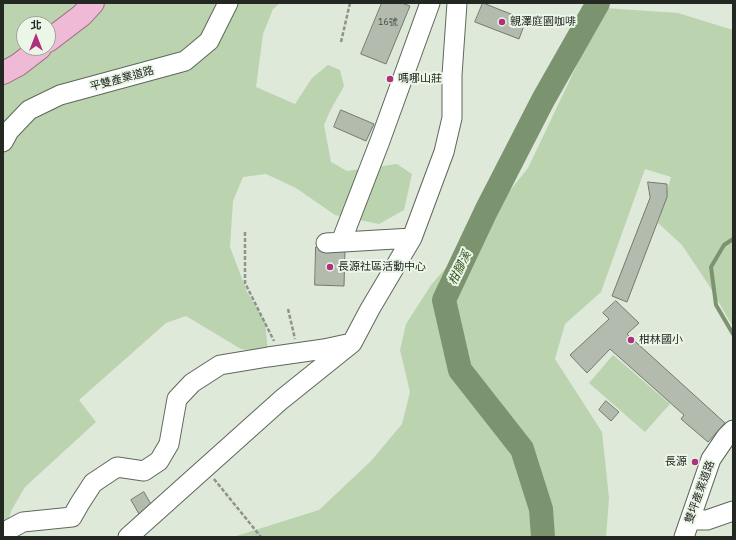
<!DOCTYPE html>
<meta charset="utf-8">
<style>
body{margin:0}
#map{position:relative;width:736px;height:540px;overflow:hidden;background:#dfe9da;font-family:"IBM Plex Sans","Noto Sans TC",sans-serif}
canvas{display:block}
.frame{position:absolute;inset:0;border:4px solid #242822;pointer-events:none}
.north{position:absolute;left:16px;top:16px;width:40px;height:40px;box-sizing:border-box;background:#ecf6e8;border:1px solid #9ca499;border-radius:50%;rotate:0deg;font-size:11px;font-weight:700;line-height:16px;text-align:center;color:#242822}
.north::after{content:'';display:block;margin:auto;width:14px;height:18px;background:#af307d;clip-path:polygon(50% 0,100% 100%,50% 72%,0 100%)}
</style>
<div id="map">
<canvas width="736" height="540"></canvas>
<div class="frame"></div>
<div class="north">北</div>
</div>
<script>
const ctx = document.querySelector('canvas').getContext('2d');
ctx.lineJoin = 'round';
function paint(path, color) { ctx.fillStyle = color; ctx.fill(path, 'evenodd'); }
function trace(path, color, width, dash) { ctx.strokeStyle = color; ctx.lineWidth = width; ctx.lineCap = dash ? 'butt' : 'round'; ctx.setLineDash(dash || []); ctx.stroke(path); }
function write(font, color, halo, rows, align = 'center') {
  ctx.font = font + ' "IBM Plex Sans","Noto Sans TC",sans-serif'; ctx.lineWidth = 4; ctx.setLineDash([]); ctx.textBaseline = 'middle'; ctx.strokeStyle = halo; ctx.fillStyle = color; for (const [text, x, y, turn = 0] of rows) {
    ctx.save(); ctx.translate(x, y); ctx.rotate((+turn || 0) * Math.PI / 180); ctx.textAlign = isNaN(turn) ? turn : align; if (halo) ctx.strokeText(text, 0, 0); ctx.fillText(text, 0, 0); ctx.restore();
  }
}
const green = new Path2D(`
 M 3,3 L 280,3 L 273,9 L 263,34 L 256,87 L 295,104 L 312,78 L 328,65 L 340,70 L 344,86 L 330,111 L 324,125 L 331,162 L 347,171 L 397,164 L 412,174 L 404,210 L 379,224 L 335,215 L 296,188 L 266,174 L 243,177 L 233,201 L 230,247 L 247,292 L 265,322 L 268,352 L 241,349 L 186,316 L 166,323 L 79,400 L 96,422 L 25,487 L 11,511 L 7,530 L 3,534 ZM 24,24 L 48,24 L 48,48 L 24,48 Z
 M 604,8 L 678,13 L 733,30 L 733,327 L 708,284 L 682,245 L 658,223 L 671,177 L 645,169 L 601,292 L 565,324 L 555,359 L 602,432 L 609,498 L 606,537 L 233,537 L 319,510 L 371,461 L 402,424 L 410,392 L 400,350 L 406,324 L 431,285 L 467,244 L 528,168 Z
 M 613,355 L 670,404 L 645,432 L 589,383 Z`);
const stream = new Path2D(`
 M 733,239 L 724,245 L 711,267 L 716,305 L 733,334`);
const river = new Path2D(`
 M 543,537 L 541,509 L 522,449 L 460,370 L 444,300 L 486,211 L 543,100 L 598,3`);
const building = new Path2D(`
 M 382,3 L 402,3 L 410,6 L 386,64 L 361,54 Z
 M 483,3 L 526,20 L 519,39 L 475,22 Z
 M 341,110 L 374,124 L 366,141 L 334,127 Z
 M 648,182 L 667,184 L 667,197 L 627,302 L 612,296 L 650,198 Z
 M 316,247 L 345,249 L 344,286 L 315,285 Z
 M 616,301 L 639,323 L 627,334 L 725,423 L 708,442 L 681,419 L 684,415 L 610,349 L 587,373 L 570,355 L 609,319 L 603,313 Z
 M 606,401 L 619,412 L 611,421 L 599,410 Z
 M 144,492 L 152,506 L 139,514 L 131,500 Z`);
const path = new Path2D(`
 M 341,42 L 350,3
 M 245,232 L 245,283 L 274,341
 M 288,309 L 295,339
 M 214,479 L 261,537`);
const minor = new Path2D(`
 M 3,142 L 9,131 L 29,110 L 60,95 L 185,61 L 209,41 L 228,3
 M 341,242 L 380,141 L 430,3
 M 326,243 L 412,238
 M 690,520 L 707,520 L 733,511
 M 3,536 L 8,530 L 23,522 L 72,517 L 80,503 L 93,483 L 117,467 L 144,471 L 159,461 L 169,444 L 177,399 L 192,383 L 220,365 L 268,357 L 324,349 L 347,344
 M 128,537 L 281,400 L 352,343 L 370,309 L 412,238 L 444,152 L 452,118 L 452,75 L 457,3
 M 684,537 L 711,459 L 726,437 L 733,430`);
const major = new Path2D(`
 M 48,41 L 82,15 L 93,3
 M 3,73 L 18,65 L 40,48`);
const markers = [
 [502,22,4,"#af307d"],
 [390,79,4,"#af307d"],
 [330,267,4,"#af307d"],
 [631,340,4,"#af307d"],
 [695,462,4,"#af307d"]
];
const numberNames = [
 ["16號",388,22]
];
const poiNames = [
 ["親澤庭園咖啡",510,22],
 ["嗎哪山莊",398,79],
 ["長源社區活動中心",338,267],
 ["柑林國小",639,340],
 ["長源",687,462,"right"]
];
const streetNames = [
 ["平雙產業道路",122,79,-15],
 ["雙坪產業道路",700,492,-70]
];
const waterNames = [
 ["柑腳溪",460,268,-64]
];
paint(green, '#bbd3ae');
trace(stream, '#7b946f', 4);
trace(river, '#7b946f', 24);
paint(building, '#b2bbad');
trace(building, '#727a6e', 1);
trace(minor, '#5e675a', 21);
trace(major, '#a06984', 24);
trace(path, '#8d9489', 2.5, [4, 2]);
trace(minor, '#fff', 19);
trace(major, '#eebad5', 22);
for (const [x, y, r, color] of markers) { const dot = new Path2D(); dot.arc(x, y, r, 0, 2 * Math.PI); ctx.fillStyle = color; ctx.fill(dot); trace(dot, '#ecf6e8', 1.5); }
write('9px', '#484d45', null, numberNames);
write('11px', '#242822', '#ecf6e8', poiNames, 'left');
write('11px', '#242822', '#ecf6e8', streetNames);
write('italic 12px', '#365822', '#ecf6e8', waterNames);
</script>
